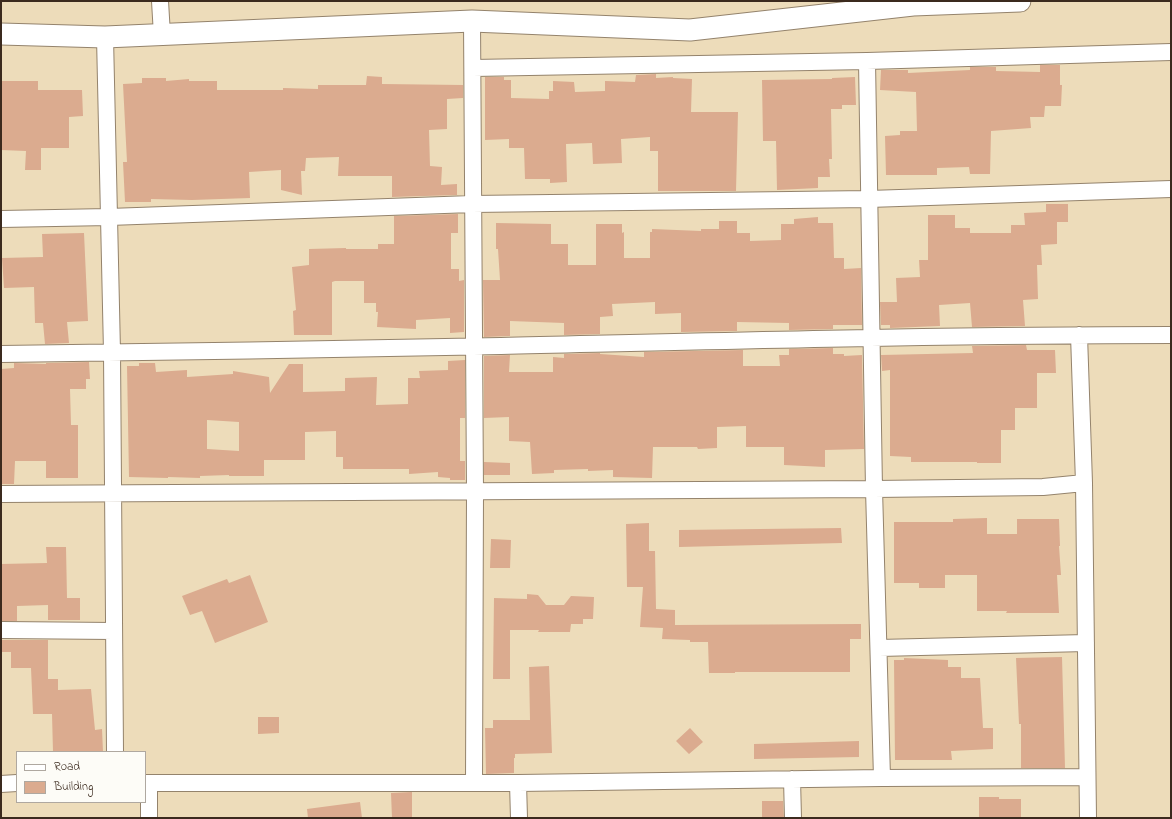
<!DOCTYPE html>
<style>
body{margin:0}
#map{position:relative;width:1172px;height:819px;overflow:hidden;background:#eddcba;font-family:"Indie Flower",sans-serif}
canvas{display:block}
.frame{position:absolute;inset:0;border:2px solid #3b2a1e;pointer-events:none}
.legend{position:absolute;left:16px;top:751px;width:130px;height:52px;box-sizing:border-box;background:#fdfcf7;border:1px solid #afa8a0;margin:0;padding:5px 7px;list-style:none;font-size:12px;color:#3b2a1e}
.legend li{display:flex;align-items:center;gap:8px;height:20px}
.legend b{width:20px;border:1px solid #afa8a0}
</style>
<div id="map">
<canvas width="1172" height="819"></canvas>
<div class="frame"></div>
<ul class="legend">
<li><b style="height:5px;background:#fff"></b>Road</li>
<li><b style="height:11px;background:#dbab8f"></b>Building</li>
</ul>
</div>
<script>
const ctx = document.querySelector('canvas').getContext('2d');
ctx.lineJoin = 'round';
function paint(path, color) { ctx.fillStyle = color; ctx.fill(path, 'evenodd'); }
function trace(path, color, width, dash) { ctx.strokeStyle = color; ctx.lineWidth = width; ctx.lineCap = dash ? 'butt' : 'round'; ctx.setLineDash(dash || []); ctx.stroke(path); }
const building = new Path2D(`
 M 1040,65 L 1060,65 L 1060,85 L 1062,85 L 1061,106 L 1045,106 L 1044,117 L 1030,117 L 1031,128 L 991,131 L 990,174 L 970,174 L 969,167 L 937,168 L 937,175 L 886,175 L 885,136 L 900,135 L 900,131 L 917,131 L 916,92 L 880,90 L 881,70 L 908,70 L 908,73 L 970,70 L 970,67 L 996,67 L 996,71 L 1040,72 Z
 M 656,74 L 656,78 L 673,77 L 673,78 L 692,79 L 691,112 L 738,112 L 736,191 L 658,191 L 658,151 L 650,151 L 650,137 L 621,139 L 622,163 L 593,164 L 592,143 L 566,144 L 567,182 L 550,183 L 550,179 L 525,179 L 524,148 L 509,148 L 509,139 L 485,140 L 485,77 L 504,77 L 504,80 L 511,80 L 511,98 L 549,99 L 549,91 L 553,91 L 553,81 L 574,82 L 575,92 L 605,91 L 605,81 L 635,82 L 636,75 Z
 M 367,76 L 382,77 L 382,84 L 463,85 L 463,98 L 447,99 L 447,129 L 429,130 L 430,166 L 442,167 L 441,185 L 457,184 L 457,195 L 392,197 L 392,176 L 338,176 L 339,157 L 306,158 L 305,171 L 301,171 L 302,195 L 281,190 L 281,170 L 249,172 L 250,198 L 192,200 L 151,199 L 151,202 L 125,202 L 123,162 L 127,162 L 123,84 L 142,83 L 142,78 L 166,78 L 166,81 L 189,79 L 189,81 L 217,81 L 217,90 L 283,90 L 283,88 L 318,89 L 318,85 L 366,85 Z
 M 855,77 L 856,105 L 842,105 L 842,109 L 831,109 L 832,159 L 829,159 L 830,177 L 818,177 L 818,188 L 777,190 L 776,141 L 763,141 L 762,80 L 832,79 L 832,78 Z
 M 1,81 L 38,81 L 38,90 L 82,90 L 83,116 L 69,117 L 69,148 L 41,148 L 41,170 L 25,170 L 26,151 L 1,150 Z
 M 1046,204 L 1068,204 L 1068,222 L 1057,222 L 1057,244 L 1041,245 L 1042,265 L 1037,265 L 1038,299 L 1023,300 L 1025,326 L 972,327 L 970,303 L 939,305 L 940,326 L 890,328 L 890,325 L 881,325 L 880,302 L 897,302 L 896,278 L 920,277 L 919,260 L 928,260 L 928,215 L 955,215 L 955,228 L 970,228 L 970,233 L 1011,233 L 1011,225 L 1025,225 L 1024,213 L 1046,212 Z
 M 458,214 L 458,233 L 451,233 L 451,269 L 459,269 L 459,281 L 464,280 L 464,332 L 450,333 L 450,318 L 416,320 L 416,329 L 377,327 L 378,312 L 376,312 L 376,303 L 364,303 L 364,281 L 335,281 L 332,282 L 332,335 L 294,335 L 293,311 L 296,310 L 292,267 L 309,265 L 309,249 L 346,248 L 346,249 L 378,249 L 378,244 L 394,244 L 394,216 Z
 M 818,217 L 818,223 L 833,223 L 834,258 L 844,258 L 844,269 L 861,268 L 862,325 L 833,325 L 833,329 L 789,330 L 789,323 L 737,322 L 737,331 L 681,332 L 681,313 L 655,314 L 655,302 L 612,304 L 613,316 L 600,317 L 600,334 L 564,335 L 564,323 L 510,321 L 510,336 L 484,337 L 483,280 L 500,280 L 498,249 L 496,249 L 496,223 L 551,224 L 551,244 L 568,244 L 568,265 L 596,265 L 596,224 L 622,224 L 622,233 L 624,232 L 624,258 L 650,258 L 650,232 L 652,232 L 652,229 L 701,231 L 701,229 L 719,229 L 719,221 L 737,221 L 737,233 L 750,233 L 750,241 L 781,240 L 781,224 L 794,224 L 794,219 Z
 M 84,233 L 88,321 L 67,322 L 69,343 L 45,344 L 43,323 L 35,323 L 34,287 L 4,288 L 2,258 L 43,257 L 42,234 Z
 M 1026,345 L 1027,350 L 1055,350 L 1056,373 L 1037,373 L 1037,408 L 1015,408 L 1015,430 L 1001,430 L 1001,463 L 977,463 L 977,462 L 911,462 L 911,457 L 890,456 L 890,370 L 882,371 L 881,355 L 973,353 L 972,346 Z
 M 833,348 L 833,354 L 844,354 L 844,356 L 862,355 L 864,449 L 825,450 L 825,467 L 784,465 L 784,447 L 746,447 L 746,426 L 717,427 L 717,448 L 698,449 L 697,447 L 653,447 L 652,478 L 613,477 L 613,470 L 588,471 L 588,469 L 554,470 L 554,473 L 532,474 L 530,442 L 509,441 L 509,417 L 484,418 L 484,356 L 510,355 L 509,372 L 553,372 L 553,357 L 564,358 L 564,354 L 600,353 L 600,354 L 644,357 L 644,352 L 743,350 L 743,366 L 780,366 L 779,355 L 789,355 L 789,349 Z
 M 465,360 L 465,418 L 460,418 L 460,461 L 465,461 L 465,480 L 450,480 L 450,478 L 438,477 L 438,472 L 409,474 L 409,469 L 343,469 L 343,457 L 336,457 L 336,431 L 305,432 L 305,460 L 264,460 L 264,476 L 229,476 L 229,475 L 200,476 L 200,478 L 168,477 L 168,478 L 129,477 L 127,366 L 139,366 L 139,363 L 155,363 L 156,372 L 187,370 L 187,377 L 233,374 L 233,371 L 269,377 L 270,393 L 289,364 L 303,364 L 303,392 L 345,391 L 345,378 L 377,377 L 376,405 L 408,404 L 408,378 L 420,378 L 419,371 L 448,370 L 448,361 ZM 207,420 L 239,422 L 239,451 L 207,449 Z
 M 89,362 L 90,379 L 86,379 L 86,389 L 70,389 L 71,425 L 78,425 L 78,478 L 46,478 L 46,461 L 15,461 L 14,484 L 1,484 L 1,369 L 14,368 L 14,363 L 46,364 L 46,363 Z
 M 484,462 L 510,463 L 510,475 L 484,475 Z
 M 987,518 L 987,534 L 1017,534 L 1017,519 L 1059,519 L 1060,546 L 1059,546 L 1061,575 L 1057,575 L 1059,613 L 1006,613 L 1007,611 L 977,611 L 977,575 L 945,575 L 945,588 L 919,588 L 919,583 L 894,583 L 894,522 L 953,522 L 953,519 Z
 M 649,523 L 649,551 L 655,551 L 656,609 L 675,610 L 675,625 L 861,624 L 861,639 L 850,639 L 850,672 L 735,672 L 735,673 L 709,673 L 708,642 L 690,642 L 690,640 L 662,639 L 663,628 L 640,627 L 643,587 L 627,587 L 626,524 Z
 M 841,528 L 842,543 L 679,547 L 679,530 Z
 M 491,539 L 511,540 L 510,568 L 490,568 Z
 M 46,547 L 66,547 L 67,598 L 80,598 L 80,620 L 48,620 L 48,605 L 17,606 L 17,621 L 1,621 L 1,564 L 47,563 Z
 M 250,575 L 268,622 L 215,643 L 202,611 L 190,615 L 182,596 L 227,579 L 229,583 Z
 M 527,594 L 538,595 L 546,605 L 564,605 L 571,596 L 594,597 L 593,619 L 583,619 L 583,624 L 571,624 L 570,632 L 538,632 L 539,630 L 510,630 L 510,679 L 493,679 L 494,598 L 527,599 Z
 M 1,640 L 48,640 L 48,679 L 58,679 L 58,690 L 91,689 L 95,730 L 102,729 L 103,752 L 53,752 L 52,714 L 33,714 L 31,668 L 11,668 L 11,652 L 1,652 Z
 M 1062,657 L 1065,768 L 1021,768 L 1021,724 L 1019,724 L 1016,658 Z
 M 904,658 L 948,660 L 948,667 L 961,667 L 961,678 L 980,678 L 983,728 L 993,728 L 993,749 L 951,751 L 952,760 L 895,760 L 894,660 L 904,660 Z
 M 549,666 L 552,753 L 515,754 L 515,758 L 514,758 L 514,773 L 486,774 L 485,728 L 493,728 L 493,720 L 530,720 L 529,667 Z
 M 258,717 L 279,717 L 279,733 L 258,734 Z
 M 690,728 L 703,742 L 689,754 L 676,741 Z
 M 859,741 L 859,757 L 754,759 L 754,744 Z
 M 412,792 L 412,818 L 392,818 L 391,793 Z
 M 979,797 L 999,797 L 999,799 L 1021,799 L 1021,818 L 979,818 Z
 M 762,801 L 783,801 L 784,818 L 762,818 Z
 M 360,802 L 362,818 L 308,818 L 307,809 Z`);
const minor = new Path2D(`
 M 160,1 L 162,35
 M 472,21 L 475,492 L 474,783
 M 105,37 L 112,352 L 115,752
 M 867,61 L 874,489 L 882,778
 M 473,68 L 867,61 L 1171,52
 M 1,219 L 109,217 L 472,204 L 869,199 L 1171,189
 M 1079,335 L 1084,483
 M 1,354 C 168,351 334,350 501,346 C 724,341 948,335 1171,335
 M 1,494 L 874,489 L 1043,487 L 1084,483 L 1088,818
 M 1,630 L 114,631
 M 879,648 L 1086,643
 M 792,779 L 793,818
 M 145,783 L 518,783 L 882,778 L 1087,777
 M 149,783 L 149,818
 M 518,783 L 519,818
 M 1,784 L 17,783`);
const tertiary = new Path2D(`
 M 1,34 L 105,37 L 472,21 L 690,30 L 913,5 L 1020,1`);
paint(building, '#dbab8f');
trace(minor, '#94836c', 18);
trace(tertiary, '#94836c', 23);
trace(minor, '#fff', 16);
trace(tertiary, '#fff', 21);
</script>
